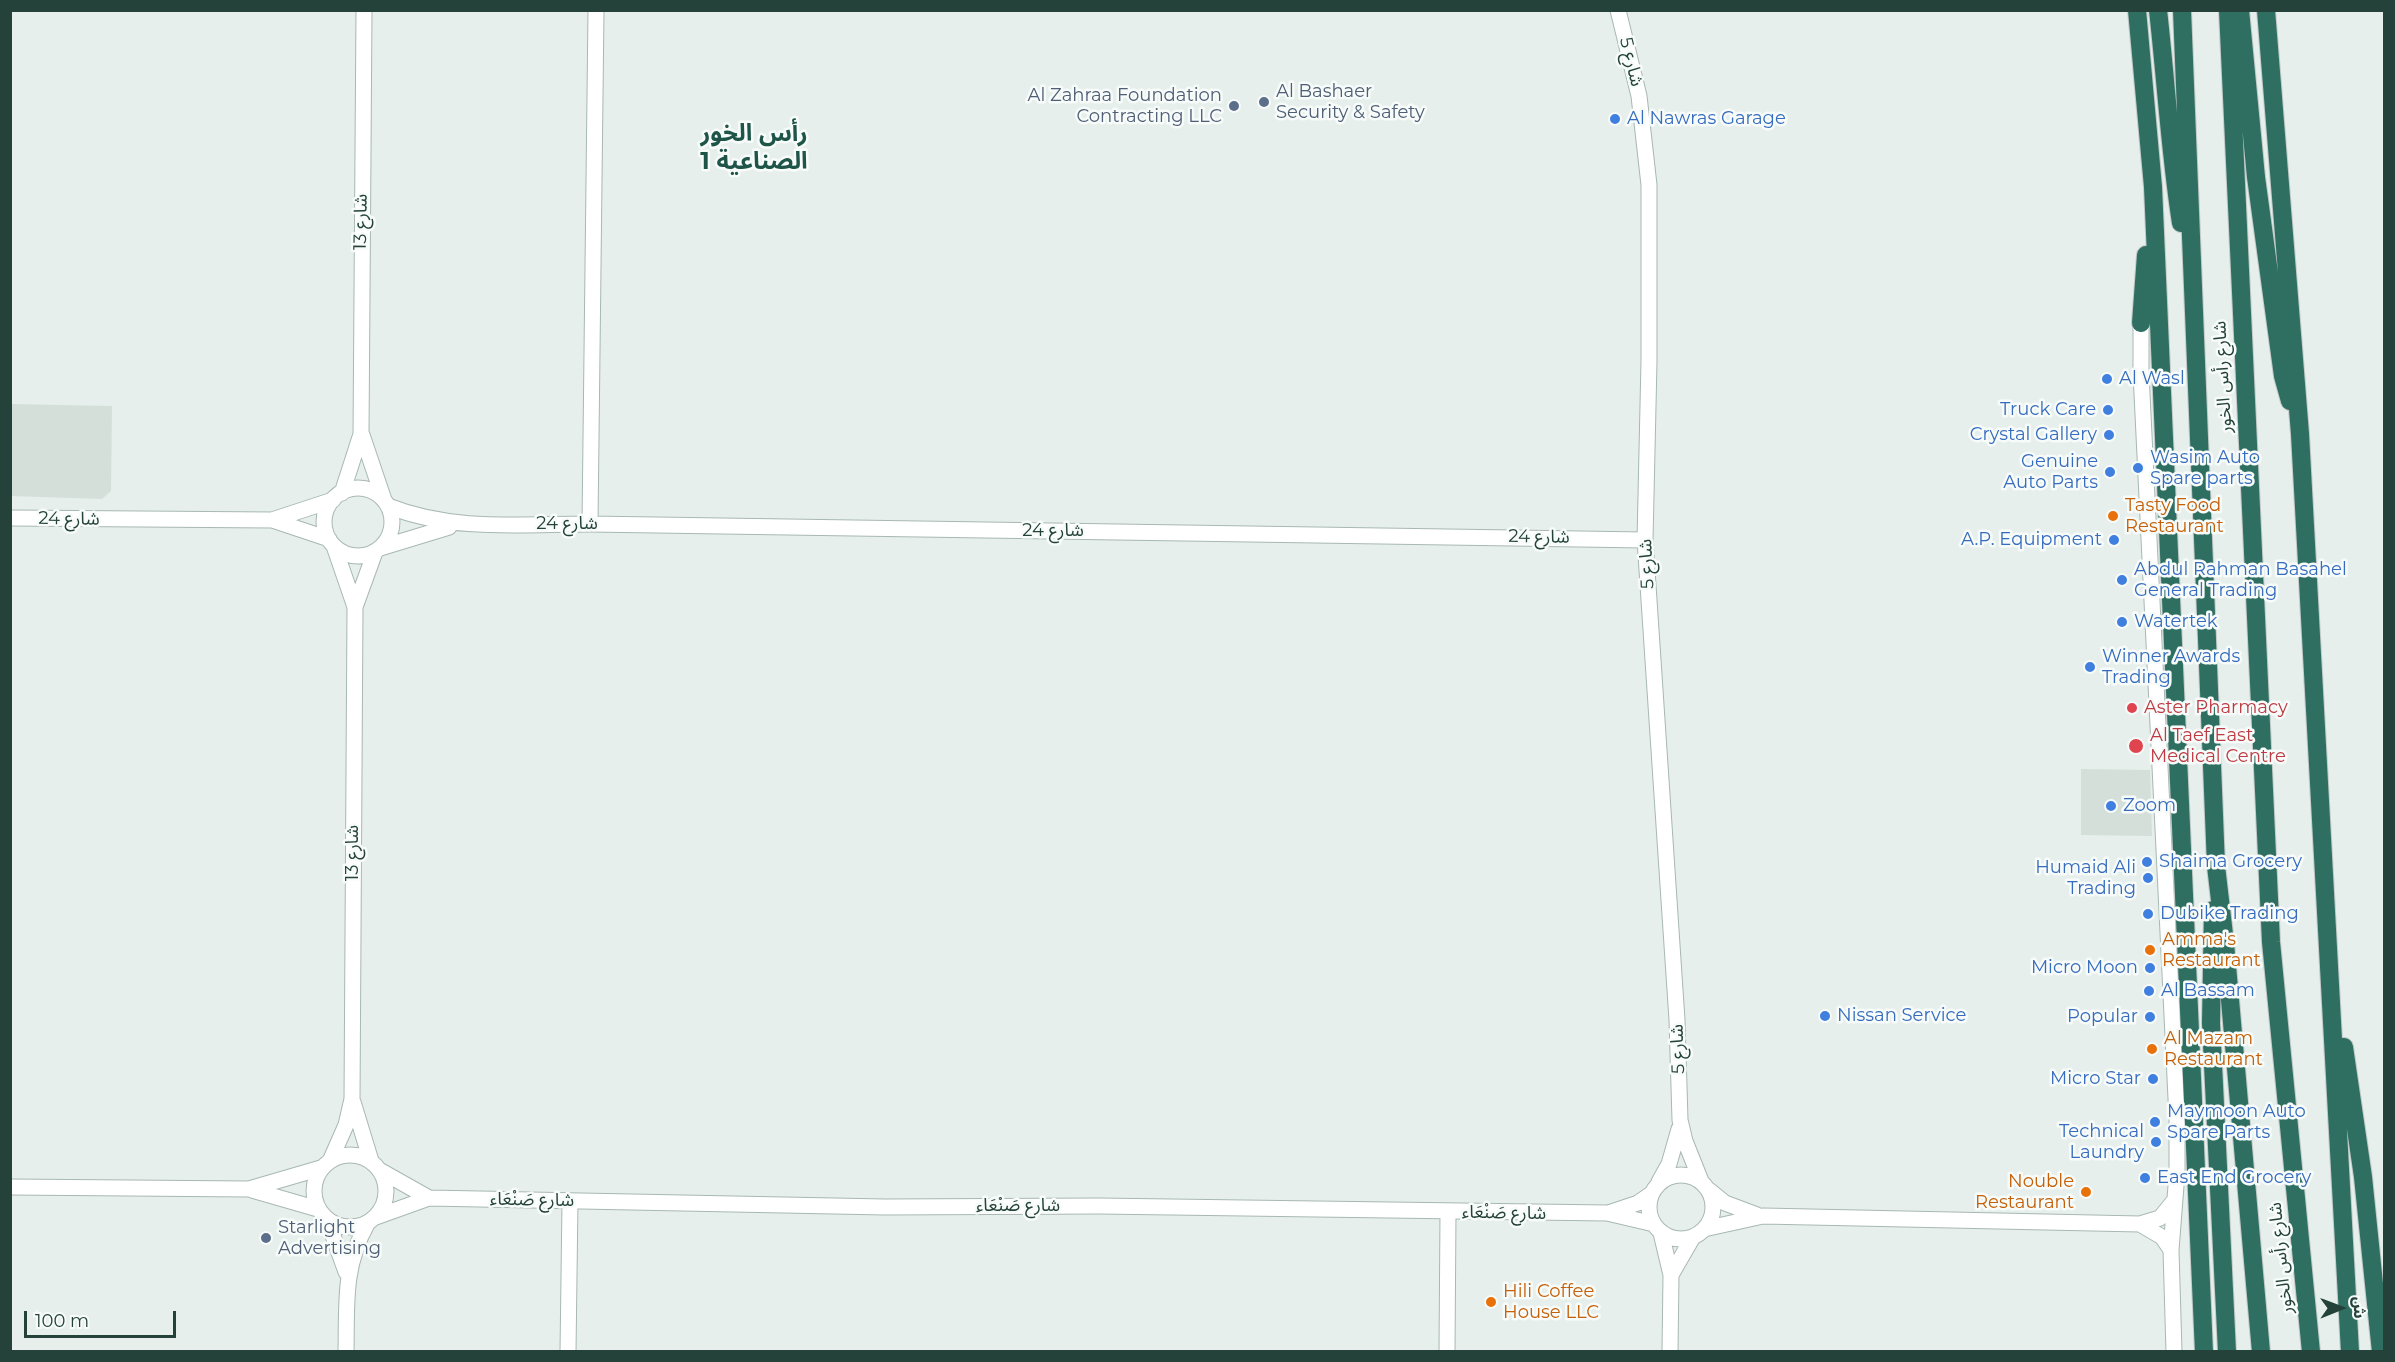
<!DOCTYPE html>
<meta charset="utf-8">
<style>
body{margin:0}
#map{position:relative;width:2395px;height:1362px;overflow:hidden;background:#e6efeb;font-family:Montserrat,"Noto Sans Arabic",sans-serif}
canvas{display:block}
.frame{position:absolute;inset:0;border:12px solid #24423a;pointer-events:none}
.north{position:absolute;left:2311px;top:1278px;width:60px;height:60px;-webkit-text-stroke:4px #f7fbf9;paint-order:stroke;rotate:89deg;font-size:16px;font-weight:700;line-height:24px;text-align:center;color:#24423a}
.north::after{content:'';display:block;margin:auto;width:21px;height:27px;background:#24423a;clip-path:polygon(50% 0,100% 100%,50% 72%,0 100%)}
.scale{position:absolute;left:24px;top:1311px;width:152px;height:27px;box-sizing:border-box;border:3px solid #24423a;border-top:0;padding-left:8px;font-size:18px;line-height:21px;white-space:nowrap;color:#24423a;-webkit-text-stroke:4px #f7fbf9;paint-order:stroke}
</style>
<div id="map">
<canvas width="2395" height="1362"></canvas>
<div class="frame"></div>
<div class="north">ش</div>
<div class="scale">100 m</div>
</div>
<script>
const ctx = document.querySelector('canvas').getContext('2d');
ctx.lineJoin = 'round';
function paint(path, color) { ctx.fillStyle = color; ctx.fill(path, 'evenodd'); }
function trace(path, color, width, dash) { ctx.strokeStyle = color; ctx.lineWidth = width; ctx.lineCap = dash ? 'butt' : 'round'; ctx.setLineDash(dash || []); ctx.stroke(path); }
function write(font, color, halo, rows, align = 'center') {
  ctx.font = font + ' Montserrat,"Noto Sans Arabic",sans-serif'; ctx.lineWidth = 5; ctx.setLineDash([]); ctx.textBaseline = 'middle'; ctx.strokeStyle = halo; ctx.fillStyle = color; for (const [text, x, y, turn = 0] of rows) {
    ctx.save(); ctx.translate(x, y); ctx.rotate((+turn || 0) * Math.PI / 180); ctx.textAlign = isNaN(turn) ? turn : align; if (halo) ctx.strokeText(text, 0, 0); ctx.fillText(text, 0, 0); ctx.restore();
  }
}
const built = new Path2D(`
 M 11,404 L 112,406 L 111,491 L 102,499 L 11,496 Z
 M 2081,769 L 2150,770 L 2152,836 L 2081,835 Z`);
const minor = new Path2D(`
 M 1618,10 L 1639,96 L 1649,185 L 1649,361 L 1645,540 L 1677,1020 L 1680,1120 L 1685,1141 L 1701,1181
 M 2141,323 L 2141,373 L 2177,1119 L 2177,1173 L 2171,1250 L 2174,1352
 M 362,435 L 384,500
 M324 522a34 34 0 1 1 68 0a34 34 0 1 1-68 0Z
 M 342,493 L 361,434 L 364,10
 M 388,506 C 453,532 522,524 590,524 L 1645,540
 M 10,518 L 272,520 L 329,539
 M 272,520 L 333,500
 M 590,524 L 596,10
 M 334,546 L 355,607
 M 380,548 L 449,527
 M 353,1102 L 371,1161
 M314 1191a36 36 0 1 1 72 0a36 36 0 1 1-72 0Z
 M 331,1159 L 346,1125 L 352,1099 L 355,607 L 375,552
 M 381,1171 L 429,1198
 M1649 1207a32 32 0 1 1 64 0a32 32 0 1 1-64 0Z
 M 1659,1182 L 1669,1164 L 1679,1129
 M 10,1187 L 249,1189 L 321,1168
 M 252,1190 L 318,1209
 M 1709,1190 L 1725,1203 L 1757,1215
 M 1611,1212 L 1638,1203 L 1651,1194
 M 376,1217 L 429,1198 L 885,1207 L 1099,1206 L 1607,1213 L 1654,1224
 M 327,1219 L 346,1272
 M 2140,1224 L 2162,1237 L 2171,1250
 M 1704,1229 L 1763,1216 L 2140,1224 L 2160,1218 L 2173,1202
 M 1661,1233 L 1671,1275 L 1670,1352
 M 1671,1275 L 1693,1237
 M 346,1352 C 347,1304 343,1267 367,1224
 M 568,1352 L 570,1201
 M 1447,1352 L 1448,1212`);
const highway = new Path2D(`
 M 2137,10 L 2153,187 L 2204,1352
 M 2158,10 C 2166,81 2170,153 2181,223
 M 2182,10 L 2216,866 L 2225,943 L 2261,1352
 M 2228,10 L 2271,942 L 2311,1352
 M 2240,10 L 2256,177 L 2283,376 L 2290,401
 M 2266,10 L 2300,434 L 2350,1352
 M 2141,323 L 2146,255
 M 2213,910 L 2211,1023 L 2227,1352
 M 2344,1047 L 2363,1177 L 2381,1352`);
const markers = [
 [1264,102,6,"#5c6f8a"],
 [1234,106,6,"#5c6f8a"],
 [1615,119,6,"#3f7fe0"],
 [2107,379,6,"#3f7fe0"],
 [2108,410,6,"#3f7fe0"],
 [2109,435,6,"#3f7fe0"],
 [2138,468,6,"#3f7fe0"],
 [2110,472,6,"#3f7fe0"],
 [2113,516,6,"#e8710a"],
 [2114,540,6,"#3f7fe0"],
 [2122,580,6,"#3f7fe0"],
 [2122,622,6,"#3f7fe0"],
 [2090,667,6,"#3f7fe0"],
 [2132,708,6,"#e0444e"],
 [2136,746,8,"#e0444e"],
 [2111,806,6,"#3f7fe0"],
 [2147,862,6,"#3f7fe0"],
 [2148,878,6,"#3f7fe0"],
 [2148,914,6,"#3f7fe0"],
 [2150,950,6,"#e8710a"],
 [2150,968,6,"#3f7fe0"],
 [2149,991,6,"#3f7fe0"],
 [1825,1016,6,"#3f7fe0"],
 [2150,1017,6,"#3f7fe0"],
 [2152,1049,6,"#e8710a"],
 [2153,1079,6,"#3f7fe0"],
 [2155,1122,6,"#3f7fe0"],
 [2156,1142,6,"#3f7fe0"],
 [2145,1178,6,"#3f7fe0"],
 [2086,1192,6,"#e8710a"],
 [266,1238,6,"#5c6f8a"],
 [1491,1302,6,"#e8710a"]
];
const streetNames = [
 ["شارع 5",1631,62,76],
 ["شارع 13",361,222,-89],
 ["شارع رأس الخور",2223,377,-93],
 ["شارع 24",69,519,1],
 ["شارع 24",567,524],
 ["شارع 24",1053,531],
 ["شارع 24",1539,537,1],
 ["شارع 5",1647,564,-93],
 ["شارع 13",353,853,-90],
 ["شارع 5",1678,1049,-92],
 ["شارع صَنْعَاء",532,1200,1],
 ["شارع صَنْعَاء",1018,1206],
 ["شارع صَنْعَاء",1504,1213,1],
 ["شارع رأس الخور",2281,1258,-96]
];
const serviceNames = [
 ["Al Bashaer",1276,92],
 ["Security & Safety",1276,113],
 ["Al Zahraa Foundation",1222,96,"right"],
 ["Contracting LLC",1222,117,"right"],
 ["Starlight",278,1228],
 ["Advertising",278,1249]
];
const shopNames = [
 ["Al Nawras Garage",1627,119],
 ["Al Wasl",2119,379],
 ["Truck Care",2096,410,"right"],
 ["Crystal Gallery",2097,435,"right"],
 ["Wasim Auto",2150,458],
 ["Spare parts",2150,479],
 ["Genuine",2098,462,"right"],
 ["Auto Parts",2098,483,"right"],
 ["A.P. Equipment",2102,540,"right"],
 ["Abdul Rahman Basahel",2134,570],
 ["General Trading",2134,591],
 ["Watertek",2134,622],
 ["Winner Awards",2102,657],
 ["Trading",2102,678],
 ["Zoom",2123,806],
 ["Shaima Grocery",2159,862],
 ["Humaid Ali",2136,868,"right"],
 ["Trading",2136,889,"right"],
 ["Dubike Trading",2160,914],
 ["Micro Moon",2138,968,"right"],
 ["Al Bassam",2161,991],
 ["Nissan Service",1837,1016],
 ["Popular",2138,1017,"right"],
 ["Micro Star",2141,1079,"right"],
 ["Maymoon Auto",2167,1112],
 ["Spare Parts",2167,1133],
 ["Technical",2144,1132,"right"],
 ["Laundry",2144,1153,"right"],
 ["East End Grocery",2157,1178]
];
const foodNames = [
 ["Tasty Food",2125,506],
 ["Restaurant",2125,527],
 ["Amma's",2162,940],
 ["Restaurant",2162,961],
 ["Al Mazam",2164,1039],
 ["Restaurant",2164,1060],
 ["Nouble",2074,1182,"right"],
 ["Restaurant",2074,1203,"right"],
 ["Hili Coffee",1503,1292],
 ["House LLC",1503,1313]
];
const healthNames = [
 ["Aster Pharmacy",2144,708],
 ["Al Taef East",2150,736],
 ["Medical Centre",2150,757]
];
const districtNames = [
 ["رأس الخور",754,134],
 ["الصناعية 1",754,162]
];
paint(built, '#d4dfda');
trace(minor, '#a8b8b2', 17);
trace(highway, '#c2cac8', 20);
trace(minor, '#fff', 15);
trace(highway, '#2f6f62', 18);
for (const [x, y, r, color] of markers) { const dot = new Path2D(); dot.arc(x, y, r, 0, 2 * Math.PI); ctx.fillStyle = color; ctx.fill(dot); trace(dot, '#f7fbf9', 2); }
write('18px', '#24423a', '#f7fbf9', streetNames);
write('18px', '#4e5e75', '#f7fbf9', serviceNames, 'left');
write('18px', '#366cbe', '#f7fbf9', shopNames, 'left');
write('18px', '#c56008', '#f7fbf9', foodNames, 'left');
write('18px', '#be3a42', '#f7fbf9', healthNames, 'left');
write('bold 24px', '#1f5548', '#f7fbf9', districtNames);
</script>
